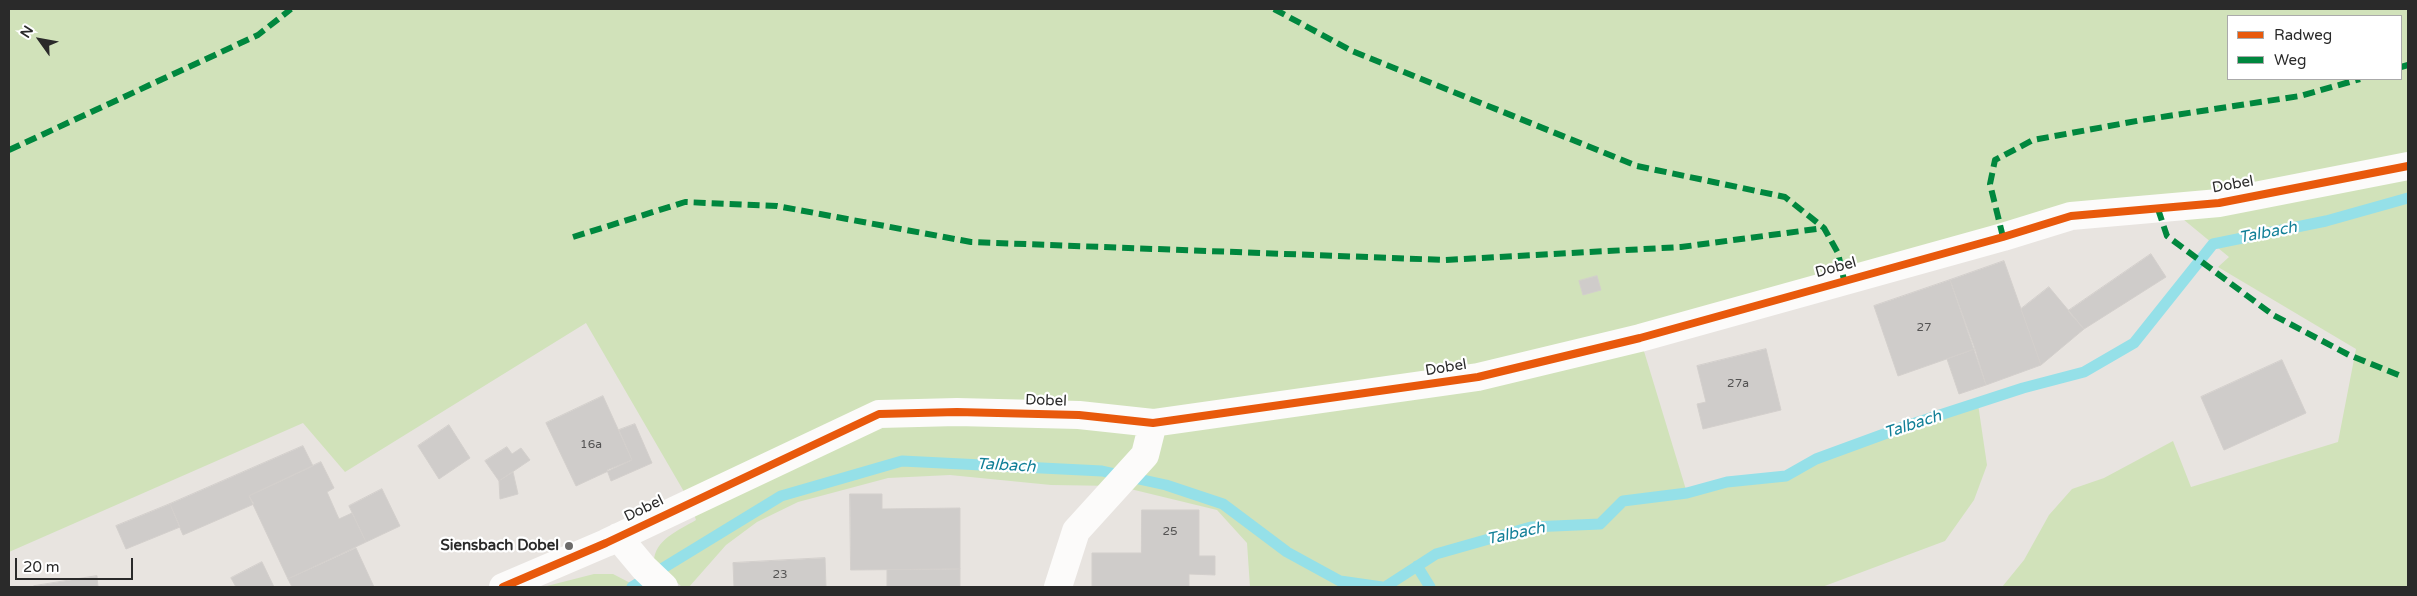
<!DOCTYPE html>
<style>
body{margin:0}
#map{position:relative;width:2417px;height:596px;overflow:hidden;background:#e8e4e0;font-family:"Varela Round",sans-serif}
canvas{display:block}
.frame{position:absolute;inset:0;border:10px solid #2a2a2a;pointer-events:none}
.legend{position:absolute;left:2227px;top:15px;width:175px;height:65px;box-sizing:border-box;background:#fff;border:1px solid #aaa;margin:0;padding:6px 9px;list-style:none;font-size:15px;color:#2a2a2a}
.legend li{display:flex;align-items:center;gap:10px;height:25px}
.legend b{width:25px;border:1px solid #aaa}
.north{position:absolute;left:15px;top:15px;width:50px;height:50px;-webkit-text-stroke:4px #fff;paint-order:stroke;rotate:302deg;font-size:14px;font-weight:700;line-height:20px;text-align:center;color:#2a2a2a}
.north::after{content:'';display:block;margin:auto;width:18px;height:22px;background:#2a2a2a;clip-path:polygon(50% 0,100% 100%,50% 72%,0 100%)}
.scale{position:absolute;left:15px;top:558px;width:118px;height:22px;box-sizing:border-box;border:2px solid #2a2a2a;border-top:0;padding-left:6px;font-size:15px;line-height:18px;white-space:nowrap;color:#2a2a2a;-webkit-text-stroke:4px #fff;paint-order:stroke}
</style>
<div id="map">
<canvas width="2417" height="596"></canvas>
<div class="frame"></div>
<ul class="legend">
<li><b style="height:6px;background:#e8590c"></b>Radweg</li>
<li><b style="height:6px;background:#00873e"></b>Weg</li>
</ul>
<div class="north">N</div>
<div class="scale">20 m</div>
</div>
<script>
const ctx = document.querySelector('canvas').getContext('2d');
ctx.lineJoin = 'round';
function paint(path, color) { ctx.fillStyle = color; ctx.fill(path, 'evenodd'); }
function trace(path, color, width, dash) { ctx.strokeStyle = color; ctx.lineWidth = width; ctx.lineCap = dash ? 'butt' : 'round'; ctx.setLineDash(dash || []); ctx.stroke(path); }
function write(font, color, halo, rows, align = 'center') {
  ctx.font = font + ' "Varela Round",sans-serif'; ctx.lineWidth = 4.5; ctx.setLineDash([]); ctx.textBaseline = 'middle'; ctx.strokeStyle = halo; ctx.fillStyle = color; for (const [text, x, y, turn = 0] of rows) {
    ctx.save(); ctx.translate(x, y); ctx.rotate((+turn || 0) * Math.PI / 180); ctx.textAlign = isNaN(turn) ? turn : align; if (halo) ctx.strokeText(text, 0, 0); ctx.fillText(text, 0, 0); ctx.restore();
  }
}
const green = new Path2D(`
 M 9,9 L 2408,9 L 2408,587 L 2002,587 L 2024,560 L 2049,515 L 2072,489 L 2104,478 L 2173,441 L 2191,487 L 2338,442 L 2356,349 L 2218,267 L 2229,257 L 2155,196 L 1640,338 L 1687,493 L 1727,482 L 1786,476 L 1816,459 L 1906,426 L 1978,404 L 1987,465 L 1974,500 L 1945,541 L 1822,587 L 1250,587 L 1247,543 L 1217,510 L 1118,486 L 1051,485 L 950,475 L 888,478 L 798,502 L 757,522 L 726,545 L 689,587 L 682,587 L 654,562 C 654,540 679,530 696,520 L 690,502 L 586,323 L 345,472 L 303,423 L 9,552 ZM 2228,16 L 2401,16 L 2401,79 L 2228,79 Z
 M 594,574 L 613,574 L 638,587 L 543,587 Z`);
const stream = new Path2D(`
 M 1417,566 L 1430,587
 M 632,587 L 781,496 L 902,461 L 1102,471 L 1166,485 L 1223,504 L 1287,552 L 1340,581 L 1382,587
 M 1385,587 L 1436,554 L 1531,527 L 1600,524 L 1623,501 L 1687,493 L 1727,482 L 1786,476 L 1816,459 L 1906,426 L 2023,388 L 2084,372 L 2134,343 L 2213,244 L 2326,221 L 2408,198`);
const building = new Path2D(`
 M 2151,254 L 2166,277 L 2084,329 L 2068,311 Z
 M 2004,261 L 2041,365 L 1986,385 L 1950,280 Z
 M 1597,276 L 1601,290 L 1583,295 L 1579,281 Z
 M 1950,280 L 1975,349 L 1898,376 L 1874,306 Z
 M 2049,287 L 2084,329 L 2041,365 L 2021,309 Z
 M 1766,349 L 1781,410 L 1703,429 L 1697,404 L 1706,402 L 1697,366 Z
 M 1975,349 L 1986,385 L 1959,394 L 1947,359 Z
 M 2282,360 L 2306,413 L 2224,450 L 2201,397 Z
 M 603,396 L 632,460 L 576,486 L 546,423 Z
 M 635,424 L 652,463 L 611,481 L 607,470 L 632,460 L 619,430 Z
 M 449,425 L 470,458 L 439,479 L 418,446 Z
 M 303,446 L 313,466 L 249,496 L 254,504 L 183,535 L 170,504 Z
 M 507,447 L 512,454 L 521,448 L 530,460 L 499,481 L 485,461 Z
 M 321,462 L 334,488 L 327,492 L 339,519 L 352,513 L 366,542 L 288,579 L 249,496 Z
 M 513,472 L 518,494 L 500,499 L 499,481 Z
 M 382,489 L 400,526 L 366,542 L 349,506 Z
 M 850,494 L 882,494 L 882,509 L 960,508 L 960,569 L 851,570 Z
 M 170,504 L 180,527 L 126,549 L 116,526 Z
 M 1142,510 L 1199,510 L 1199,556 L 1215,556 L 1215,575 L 1189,574 L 1189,587 L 1092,587 L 1092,553 L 1141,553 Z
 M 356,548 L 374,587 L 292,587 L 288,579 Z
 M 825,558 L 826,587 L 734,587 L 733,563 Z
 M 262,562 L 274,587 L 236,587 L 231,578 Z
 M 960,569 L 960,587 L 887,587 L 887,570 Z
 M 97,576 L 98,587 L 35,587 L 34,586 Z`);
const minor = new Path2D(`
 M 618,537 L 644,568 L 664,587
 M 503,587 L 606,543 L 879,414 L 957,412 L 1079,415 L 1153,423 L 1478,377 L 1640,338 L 2003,237 L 2071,216 L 2219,203 L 2408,166
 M 1058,587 L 1076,531 L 1145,455 L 1153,423`);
const quiet = new Path2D(`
 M 1274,9 L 1352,51 L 1637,166 L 1785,197 L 1824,228 L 1838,253 L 1844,280
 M 2401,67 L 2408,65
 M 9,150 L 258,35 L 291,9
 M 2158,209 L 2167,236 L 2273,315 L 2349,355 L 2401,376
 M 573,237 L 685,202 L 777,206 L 971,242 L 1445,260 L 1681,247 L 1824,228
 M 2003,237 L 1990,184 L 1995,160 L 2033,140 L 2142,120 L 2300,96 L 2360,79`);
const cycleway = new Path2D(`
 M 503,587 L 606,543 L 879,414 L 957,412 L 1079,415 L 1153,423 L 1478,377 L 1640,338 L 2003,237 L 2071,216 L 2219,203 L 2408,166`);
const markers = [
 [569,546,5,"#6c6b6a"]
];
const numberNames = [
 ["27",1924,328],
 ["27a",1738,384],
 ["16a",591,445],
 ["25",1170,532],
 ["23",780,575]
];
const streetNames = [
 ["Dobel",2233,185,-10],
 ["Dobel",1836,268,-15],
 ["Dobel",1446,368,-9],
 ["Dobel",1046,401,2],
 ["Dobel",644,509,-26]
];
const poiNames = [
 ["Siensbach Dobel",559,546]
];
const waterNames = [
 ["Talbach",2268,233,-11],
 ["Talbach",1913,425,-18],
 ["Talbach",1006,466,3],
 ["Talbach",1516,534,-12]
];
paint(green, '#d1e2ba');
trace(stream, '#95e0e8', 11);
paint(building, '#cfccca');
trace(building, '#d3cfcc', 1);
trace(minor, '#fcfbfa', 28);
trace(quiet, '#00873e', 6, [12, 6]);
trace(cycleway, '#e8590c', 8);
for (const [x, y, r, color] of markers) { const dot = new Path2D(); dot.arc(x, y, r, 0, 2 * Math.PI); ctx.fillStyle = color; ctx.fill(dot); trace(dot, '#fff', 2); }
write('12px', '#545353', null, numberNames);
write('15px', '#2a2a2a', '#fff', streetNames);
write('bold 15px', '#2a2a2a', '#fff', poiNames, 'right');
write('italic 16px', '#117f97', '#fff', waterNames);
</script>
